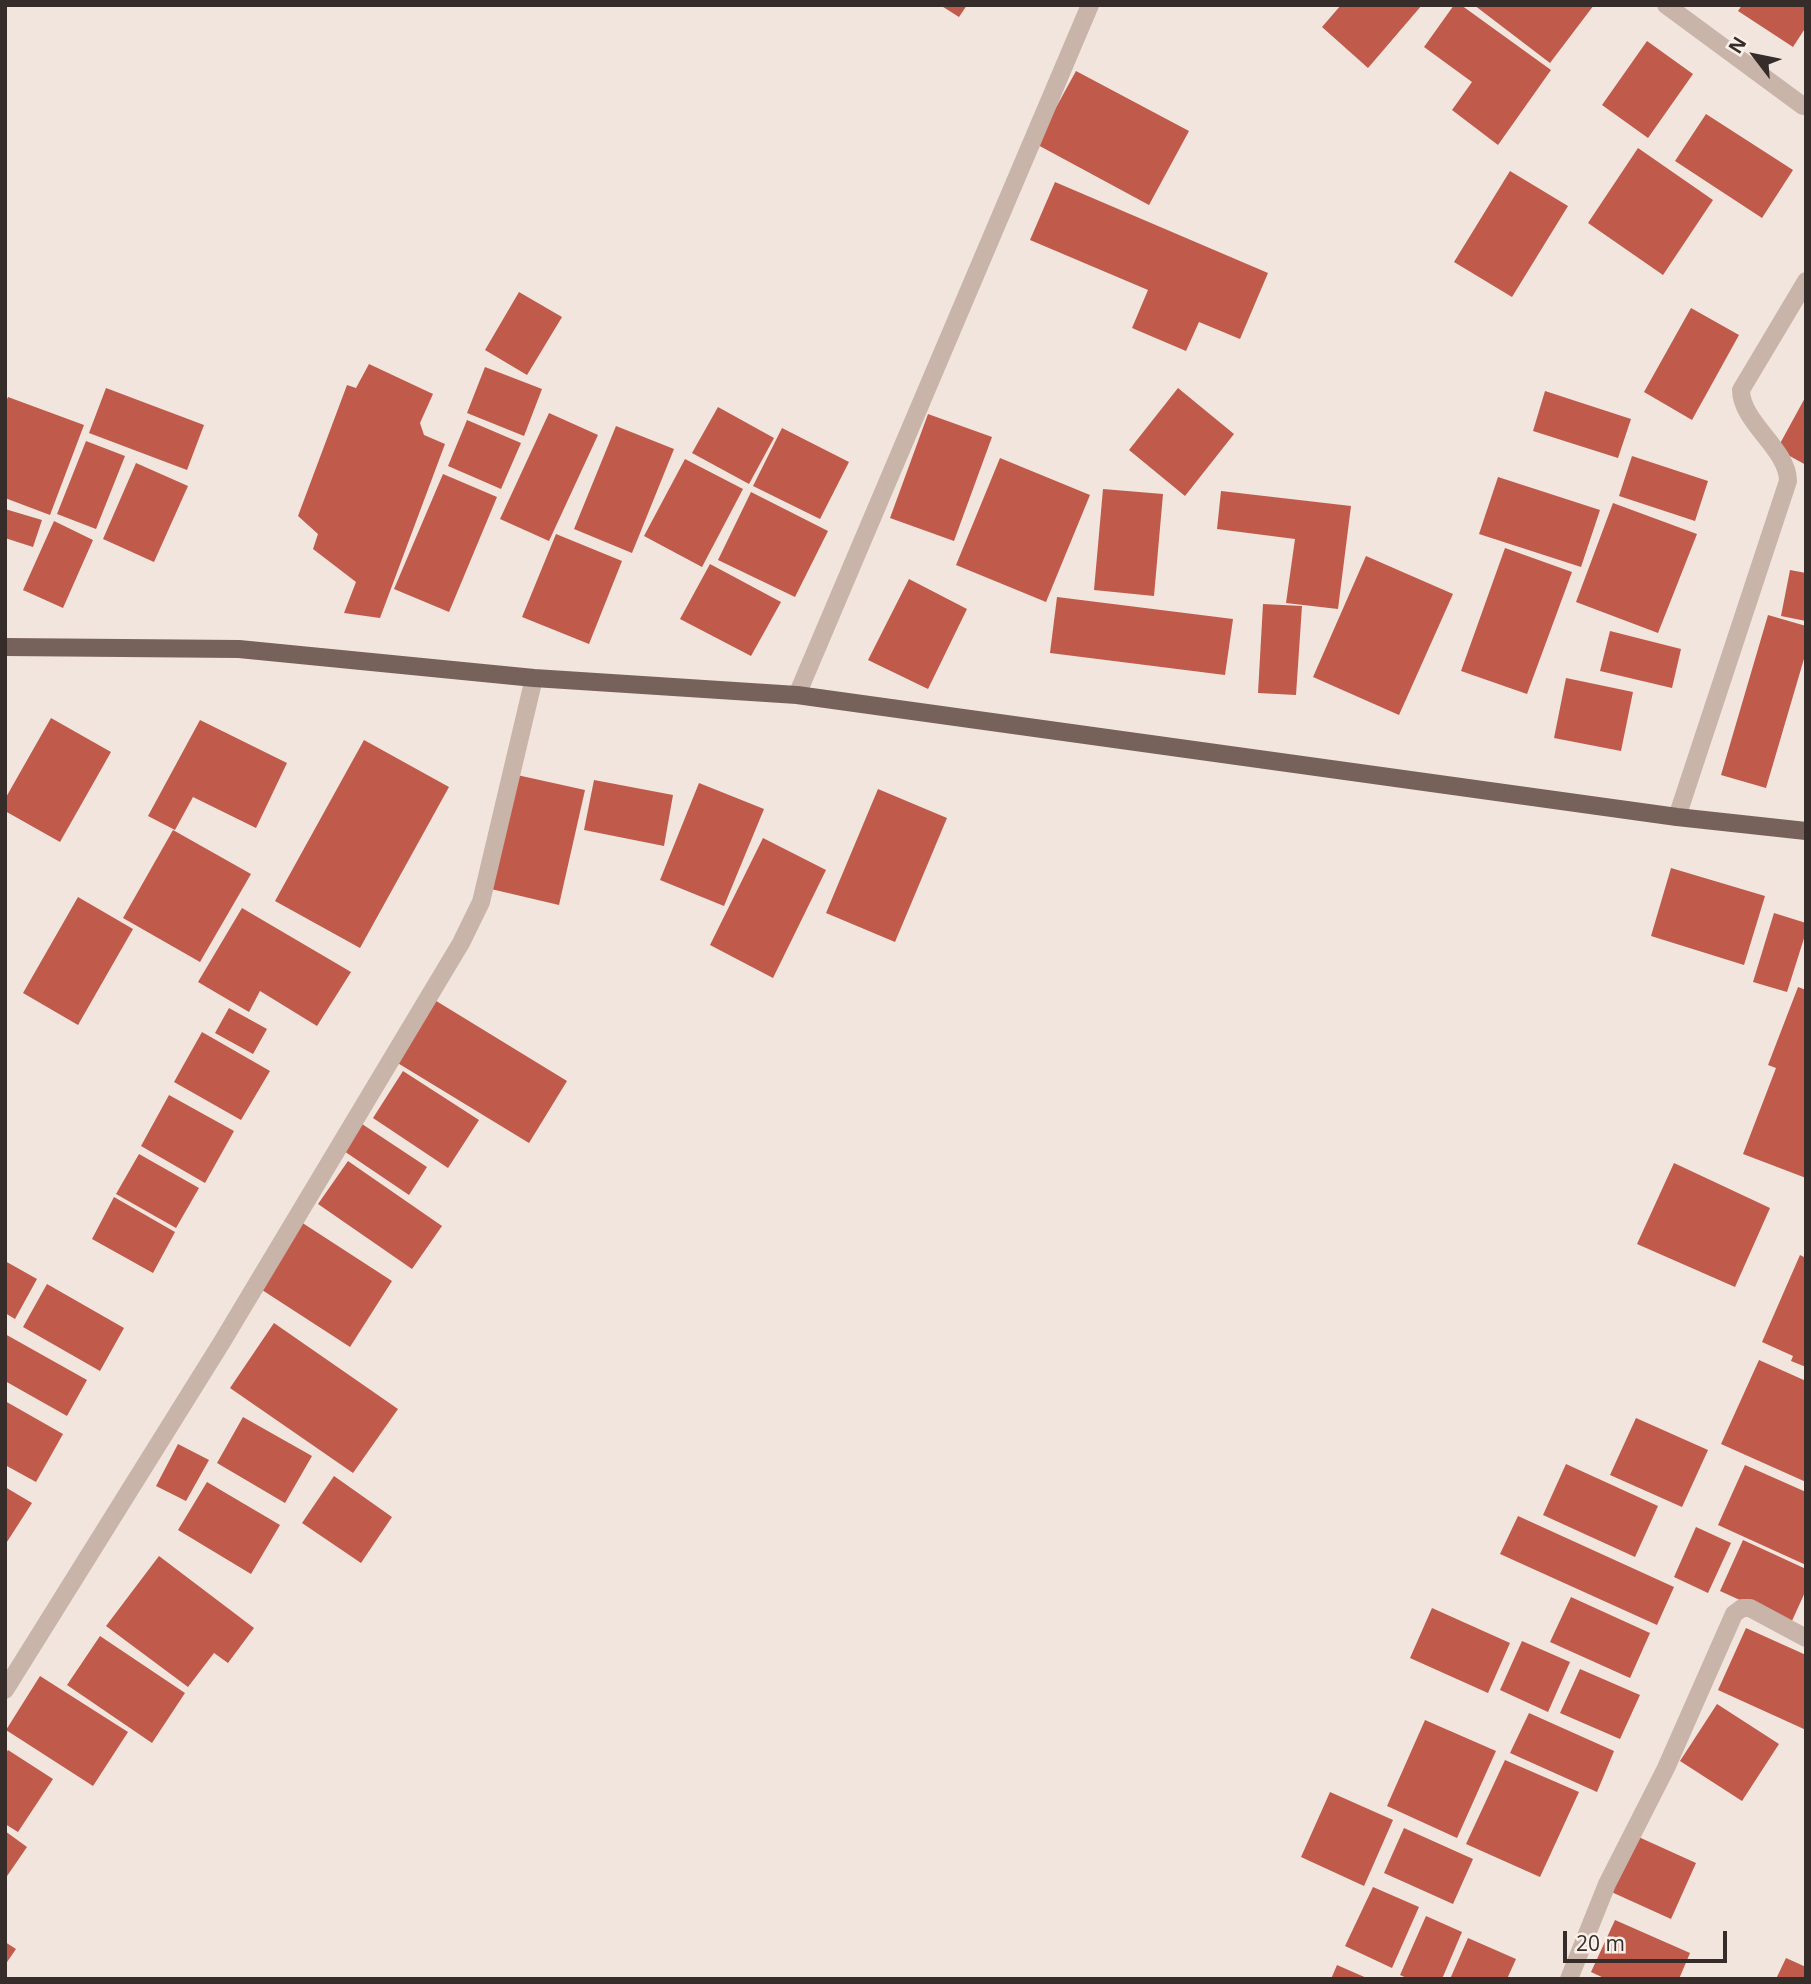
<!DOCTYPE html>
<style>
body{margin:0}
#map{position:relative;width:1811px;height:1984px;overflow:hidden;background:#f1e5dd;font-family:"Open Sans",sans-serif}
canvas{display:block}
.frame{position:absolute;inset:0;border:7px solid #362c29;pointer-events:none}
.north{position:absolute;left:1720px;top:21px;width:70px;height:70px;-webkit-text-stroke:5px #f9f0e9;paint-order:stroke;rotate:302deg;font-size:19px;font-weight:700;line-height:28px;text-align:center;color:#362c29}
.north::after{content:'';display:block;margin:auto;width:24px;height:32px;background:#362c29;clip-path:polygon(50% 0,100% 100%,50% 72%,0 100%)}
.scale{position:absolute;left:1563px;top:1931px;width:164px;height:32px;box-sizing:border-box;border:4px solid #362c29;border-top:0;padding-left:9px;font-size:21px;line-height:24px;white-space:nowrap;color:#362c29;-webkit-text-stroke:5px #f9f0e9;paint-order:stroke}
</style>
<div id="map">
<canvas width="1811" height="1984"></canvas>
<div class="frame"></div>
<div class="north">N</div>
<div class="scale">20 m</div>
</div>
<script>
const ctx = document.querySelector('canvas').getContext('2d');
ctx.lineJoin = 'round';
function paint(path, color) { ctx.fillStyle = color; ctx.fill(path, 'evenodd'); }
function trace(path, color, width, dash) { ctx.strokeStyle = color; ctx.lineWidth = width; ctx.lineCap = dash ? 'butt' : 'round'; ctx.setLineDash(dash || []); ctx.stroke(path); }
const building = new Path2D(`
 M 940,5 L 967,5 L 959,17 Z
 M 1341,5 L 1422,5 L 1368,68 L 1322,27 Z
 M 1454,5 L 1461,5 L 1551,70 L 1498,145 L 1452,110 L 1472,82 L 1424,47 Z
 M 1474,5 L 1594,5 L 1550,63 Z
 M 1742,5 L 1806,5 L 1806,27 L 1793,47 L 1738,11 Z
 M 1647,41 L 1693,74 L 1648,138 L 1602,105 Z
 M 1076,71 L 1189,131 L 1149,205 L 1036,144 Z
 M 1706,114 L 1793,170 L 1762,218 L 1675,161 Z
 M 1638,148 L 1713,200 L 1663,275 L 1588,223 Z
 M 1510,171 L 1568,206 L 1512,297 L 1454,262 Z
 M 1055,182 L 1268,273 L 1240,339 L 1199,322 L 1186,351 L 1132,328 L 1148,290 L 1030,240 Z
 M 519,292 L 562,317 L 527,375 L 485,350 Z
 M 1691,308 L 1739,335 L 1692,420 L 1644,392 Z
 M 369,364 L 433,394 L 420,423 L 424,435 L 445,444 L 380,618 L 344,613 L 356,582 L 313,549 L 318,534 L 298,516 L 347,385 L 356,388 Z
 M 485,367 L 542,389 L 524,436 L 467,413 Z
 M 106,388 L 204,425 L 187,470 L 89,433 Z
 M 1178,388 L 1234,434 L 1185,496 L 1129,450 Z
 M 1545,391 L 1631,419 L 1618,458 L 1533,431 Z
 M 1806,396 L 1806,465 L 1777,449 Z
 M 8,397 L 84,425 L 50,515 L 5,498 L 5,404 Z
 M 718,407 L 774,438 L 749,484 L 692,453 Z
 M 549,413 L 598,435 L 549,541 L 500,519 Z
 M 928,414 L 992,437 L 954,541 L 890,518 Z
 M 467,420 L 521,443 L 501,489 L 448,466 Z
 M 616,426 L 674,449 L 632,553 L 574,529 Z
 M 782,428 L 849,462 L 820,519 L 753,486 Z
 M 86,441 L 125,456 L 96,529 L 57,514 Z
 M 1632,456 L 1708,481 L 1695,521 L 1619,496 Z
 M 1000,458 L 1090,495 L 1046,602 L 956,565 Z
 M 685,459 L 743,489 L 702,567 L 644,536 Z
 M 136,463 L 188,486 L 154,562 L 103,539 Z
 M 443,474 L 497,497 L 449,612 L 394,589 Z
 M 1498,477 L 1600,510 L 1581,567 L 1479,534 Z
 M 1103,489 L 1163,494 L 1154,596 L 1094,590 Z
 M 1221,491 L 1351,506 L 1338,609 L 1286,603 L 1295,539 L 1217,529 Z
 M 751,492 L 828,531 L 795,597 L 718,560 Z
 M 1613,503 L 1697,534 L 1658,633 L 1576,602 Z
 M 5,509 L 42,520 L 33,547 L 5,538 Z
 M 54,521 L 93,540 L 63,608 L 23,590 Z
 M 556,534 L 622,561 L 589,644 L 522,617 Z
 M 1505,548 L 1572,572 L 1527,694 L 1461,671 Z
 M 1366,556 L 1453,594 L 1399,715 L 1313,677 Z
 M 710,564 L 781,602 L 751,656 L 680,619 Z
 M 1790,570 L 1806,573 L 1806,621 L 1781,616 Z
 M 909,579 L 967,609 L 928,689 L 868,660 Z
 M 1057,597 L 1233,619 L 1225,675 L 1050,653 Z
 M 1263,604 L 1302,606 L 1296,695 L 1258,693 Z
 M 1768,615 L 1806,626 L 1806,652 L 1766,788 L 1721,775 Z
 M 1610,631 L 1681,649 L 1672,688 L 1600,671 Z
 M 1566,678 L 1633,692 L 1621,751 L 1554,738 Z
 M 51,718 L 111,752 L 60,842 L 5,811 L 5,799 Z
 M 200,720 L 287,763 L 256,828 L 193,797 L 175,830 L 148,816 Z
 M 364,740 L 449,787 L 360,948 L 275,901 Z
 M 517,775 L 585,790 L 559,905 L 491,889 Z
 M 594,780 L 673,795 L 664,846 L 584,830 Z
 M 699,783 L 764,809 L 724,906 L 660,880 Z
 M 878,789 L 947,818 L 895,942 L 826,913 Z
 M 173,830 L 251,874 L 200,962 L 123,918 Z
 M 763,838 L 826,870 L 773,978 L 710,945 Z
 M 1671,868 L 1765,896 L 1744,965 L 1651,936 Z
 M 78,897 L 133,929 L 78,1025 L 23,993 Z
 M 242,908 L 351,972 L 317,1026 L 260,991 L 249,1012 L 198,982 Z
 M 1774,913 L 1806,923 L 1806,932 L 1787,992 L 1753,982 Z
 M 1798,987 L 1806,990 L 1806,1178 L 1743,1154 L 1776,1068 L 1768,1065 Z
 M 433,999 L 567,1081 L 529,1143 L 396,1062 Z
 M 229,1008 L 267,1029 L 253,1054 L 215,1033 Z
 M 202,1032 L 270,1071 L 241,1120 L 174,1082 Z
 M 403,1071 L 479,1120 L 448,1168 L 373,1118 Z
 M 169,1095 L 234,1131 L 205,1183 L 141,1146 Z
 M 359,1122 L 427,1167 L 409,1195 L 341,1149 Z
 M 139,1154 L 199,1188 L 176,1228 L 116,1194 Z
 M 348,1161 L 442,1226 L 412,1269 L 318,1204 Z
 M 1674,1163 L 1770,1208 L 1735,1287 L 1637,1244 Z
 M 114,1197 L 175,1232 L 153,1273 L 92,1239 Z
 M 301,1222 L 392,1281 L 350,1347 L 259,1288 Z
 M 1800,1255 L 1806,1258 L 1806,1367 L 1791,1361 L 1793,1356 L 1762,1342 Z
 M 5,1261 L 37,1279 L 15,1319 L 5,1313 Z
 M 47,1284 L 124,1328 L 100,1371 L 23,1327 Z
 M 274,1323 L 398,1409 L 353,1473 L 230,1388 Z
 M 5,1334 L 87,1380 L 67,1416 L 5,1381 Z
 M 1759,1360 L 1806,1381 L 1806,1482 L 1721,1444 Z
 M 5,1401 L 63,1434 L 36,1482 L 5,1465 Z
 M 243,1417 L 312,1456 L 285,1503 L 217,1463 Z
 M 1636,1418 L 1708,1450 L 1682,1507 L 1610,1475 Z
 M 178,1444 L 209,1460 L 186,1501 L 156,1486 Z
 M 1566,1464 L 1658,1506 L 1635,1557 L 1543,1515 Z
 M 1745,1465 L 1806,1492 L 1806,1565 L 1718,1525 Z
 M 334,1476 L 392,1517 L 361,1563 L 302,1523 Z
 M 207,1482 L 280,1525 L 251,1574 L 178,1530 Z
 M 5,1487 L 32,1503 L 5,1545 Z
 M 1518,1516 L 1674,1587 L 1657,1625 L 1500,1554 Z
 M 1696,1527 L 1731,1543 L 1708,1593 L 1674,1577 Z
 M 1743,1540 L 1806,1569 L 1806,1590 L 1791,1623 L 1720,1591 Z
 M 159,1556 L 254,1628 L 228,1663 L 214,1653 L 188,1687 L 106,1626 Z
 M 1571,1597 L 1650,1633 L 1630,1678 L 1550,1642 Z
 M 1432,1608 L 1510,1643 L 1488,1693 L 1410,1658 Z
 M 1746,1628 L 1806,1655 L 1806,1730 L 1718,1690 Z
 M 100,1636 L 185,1693 L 152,1743 L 67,1685 Z
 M 1522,1641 L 1570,1662 L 1548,1712 L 1500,1690 Z
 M 1580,1669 L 1640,1695 L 1620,1739 L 1560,1713 Z
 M 40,1676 L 128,1732 L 93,1786 L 6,1730 Z
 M 1717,1704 L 1779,1744 L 1742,1801 L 1680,1761 Z
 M 1529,1713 L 1614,1751 L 1597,1792 L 1510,1753 Z
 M 1425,1720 L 1496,1751 L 1457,1838 L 1387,1806 Z
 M 8,1750 L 53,1779 L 18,1832 L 5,1824 L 5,1755 Z
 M 1505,1760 L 1579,1792 L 1540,1877 L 1466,1844 Z
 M 1330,1792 L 1393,1820 L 1364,1886 L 1301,1857 Z
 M 1404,1828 L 1473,1859 L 1453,1904 L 1384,1873 Z
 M 5,1831 L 27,1847 L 5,1879 Z
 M 1632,1834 L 1696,1863 L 1671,1919 L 1607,1890 Z
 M 1373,1887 L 1419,1907 L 1392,1968 L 1345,1946 Z
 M 1426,1916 L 1462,1932 L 1442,1979 L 1409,1979 L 1400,1975 Z
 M 1615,1920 L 1690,1953 L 1679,1979 L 1606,1979 L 1591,1972 Z
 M 1468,1938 L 1516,1959 L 1507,1979 L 1450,1979 Z
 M 5,1942 L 16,1949 L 5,1965 Z
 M 1786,1958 L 1806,1967 L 1806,1979 L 1776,1979 Z
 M 1337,1965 L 1369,1979 L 1331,1979 Z`);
const street = new Path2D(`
 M 1666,5 L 1803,106
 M 797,695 L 1090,5
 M 1677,817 L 1788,481 C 1788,449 1741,422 1741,390 L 1806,281
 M 5,1690 L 222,1342 L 461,943 L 481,902 L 534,678
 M 1569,1979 L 1607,1884 L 1666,1768 L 1734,1614 L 1742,1608 L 1750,1608 L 1806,1638`);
const primary = new Path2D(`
 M 5,647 L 239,649 L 534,678 L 797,695 L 1677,817 L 1806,831`);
paint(building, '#c05b4c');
trace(street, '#c9b4a9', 18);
trace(primary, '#77615b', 18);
</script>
